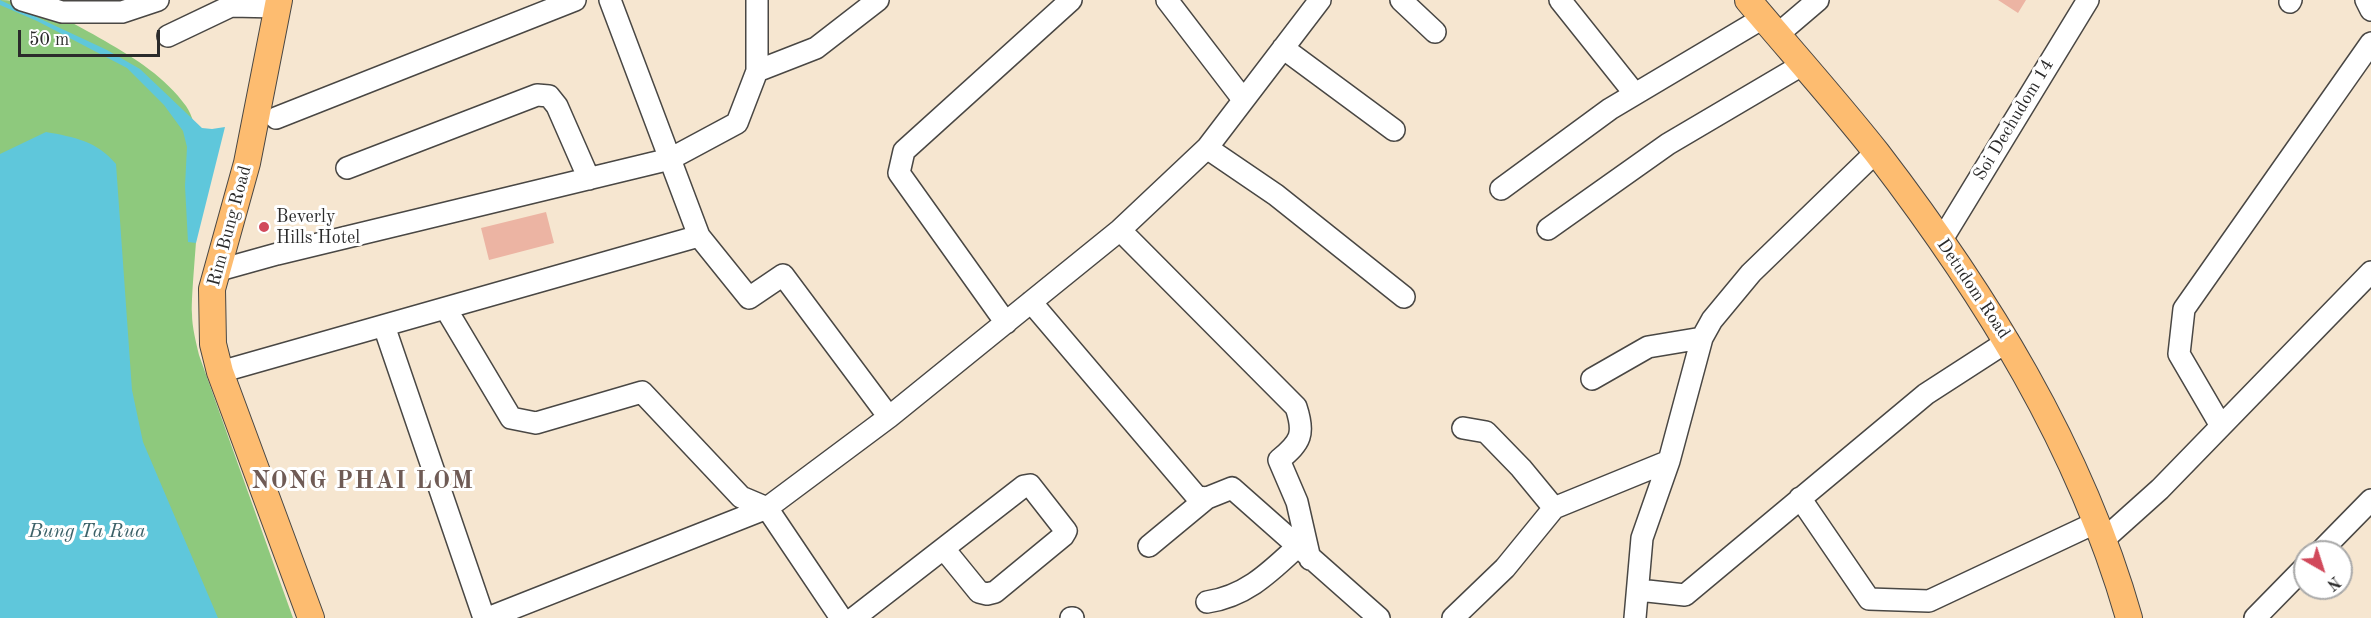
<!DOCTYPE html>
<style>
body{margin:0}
#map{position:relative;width:2371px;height:618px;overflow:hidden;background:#f6e6d0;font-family:"Old Standard TT",serif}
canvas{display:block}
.north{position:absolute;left:2293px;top:540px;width:60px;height:60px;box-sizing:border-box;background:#fff;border:2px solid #aaa;border-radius:50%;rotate:141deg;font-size:16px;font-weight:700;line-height:24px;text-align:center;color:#2b2b2b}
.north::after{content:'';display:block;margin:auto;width:21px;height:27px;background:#d1495b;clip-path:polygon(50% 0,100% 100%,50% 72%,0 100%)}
.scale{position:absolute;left:18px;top:30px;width:142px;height:27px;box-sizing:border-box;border:3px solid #2b2b2b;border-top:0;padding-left:8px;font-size:18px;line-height:21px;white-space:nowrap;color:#2b2b2b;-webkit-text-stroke:4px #fff;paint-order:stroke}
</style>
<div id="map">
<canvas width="2371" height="618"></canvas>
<div class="north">N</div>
<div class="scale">50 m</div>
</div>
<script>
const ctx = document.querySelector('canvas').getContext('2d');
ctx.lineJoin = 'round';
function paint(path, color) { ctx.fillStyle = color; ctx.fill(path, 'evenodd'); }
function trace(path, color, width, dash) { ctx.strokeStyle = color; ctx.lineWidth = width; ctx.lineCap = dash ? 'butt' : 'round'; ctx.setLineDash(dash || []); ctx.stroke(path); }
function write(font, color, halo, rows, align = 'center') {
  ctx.font = font + ' "Old Standard TT",serif'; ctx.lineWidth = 6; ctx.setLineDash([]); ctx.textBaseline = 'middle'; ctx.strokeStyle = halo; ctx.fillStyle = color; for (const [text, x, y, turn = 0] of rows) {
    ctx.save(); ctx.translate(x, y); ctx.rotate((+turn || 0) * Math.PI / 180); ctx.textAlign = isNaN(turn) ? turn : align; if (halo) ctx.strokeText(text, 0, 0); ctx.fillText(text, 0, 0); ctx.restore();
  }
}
const green = new Path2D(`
 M 0,0 C 35,0 75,24 105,41 C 136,59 165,77 186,106 C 212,142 191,267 192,314 C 192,327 196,342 199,355 L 293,618 L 0,618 Z`);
const water = new Path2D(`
 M 0,0 L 107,50 L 140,69 L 202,128 L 212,129 L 225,127 L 196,243 L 188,242 L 185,186 L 187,147 L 183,131 L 164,105 L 127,68 L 37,21 L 0,5 Z
 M 46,132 C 74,137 97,141 116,164 L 132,390 L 143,442 L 218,618 L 0,618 L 0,154 Z`);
const building = new Path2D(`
 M 1998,0 L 2026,0 L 2018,13 Z
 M 546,212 L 554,243 L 489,260 L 481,228 Z`);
const minor = new Path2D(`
 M 22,0 L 62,12 L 122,12 L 158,0
 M 610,0 L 699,236 L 749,298 L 783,275 L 889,417
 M 1167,0 L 1242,98
 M 1401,0 L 1435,32
 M 1560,0 L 1635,94
 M 2366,0 L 2371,10
 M 2290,2 L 2291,0
 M 1777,35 L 1818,0
 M 168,36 L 231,6 L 278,7
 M 1283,48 L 1394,130
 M 757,71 L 816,48 L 878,0
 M 276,118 L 575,0
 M 1207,148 L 1276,195 L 1404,297
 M 347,168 L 537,95 L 549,96 L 557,106 L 589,179
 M 1501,189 L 1610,109 L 1763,18
 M 1548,229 L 1668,144 L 1802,65
 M 1120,230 L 1296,407 C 1305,434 1301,442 1279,460 L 1297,502 L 1310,559
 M 1941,241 L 2088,0
 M 216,271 L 277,254 L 670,159 L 737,123 L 757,71 L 757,0
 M 1031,302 L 1197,497 L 1207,498 L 1232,488 L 1379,618
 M 446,309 L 511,418 L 536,423 L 642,392 L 741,497 L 767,508 L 841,618
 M 1006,323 L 899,173 L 904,151 L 1071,0
 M 384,326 L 484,618
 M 220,372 L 699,236
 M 1592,379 L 1648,347 L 1702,338
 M 2221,426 L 2179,354 L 2184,309 L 2371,43
 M 1463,428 L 1486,432 L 1521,468 L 1554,508
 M 1800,498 L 1869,599 L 1929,601 L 2095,523
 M 2102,541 L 2160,489 L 2371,272
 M 1149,546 L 1207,498
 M 2320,552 L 2371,500
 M 1638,590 L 1685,595 L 1926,394 L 2008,341
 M 1207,602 C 1246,596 1269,573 1297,547
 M 488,618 L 767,508 L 889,417 L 1120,230 L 1207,148 L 1320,0
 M 854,618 L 1024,486 L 1030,485 L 1066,531 L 1063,536 L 995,592 L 987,594 L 979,592 L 944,549
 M 1071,618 L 1073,618
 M 1453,618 L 1505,568 L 1554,508 L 1669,461
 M 1635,618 L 1642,538 L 1669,461 L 1702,338 L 1712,320 L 1751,273 L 1876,152
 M 2255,618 L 2305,567`);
const major = new Path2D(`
 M 279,0 L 247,163 L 212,289 L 213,344 L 220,372 L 311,618
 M 1748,0 C 1791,51 1836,101 1877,153 C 1985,294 2080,446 2129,618`);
const markers = [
 [264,227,6,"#d1495b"]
];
const streetNames = [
 ["Soi Dechudom 14",2014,120,-59],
 ["Rim Bung Road",230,226,-75],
 ["Detudom Road",1973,289,56]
];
const poiNames = [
 ["Beverly",276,217],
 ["Hills Hotel",276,238]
];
const waterNames = [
 ["Bung Ta Rua",87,532]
];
const districtNames = [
 ["NONG PHAI LOM",363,482]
];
paint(green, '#8ec97d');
paint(water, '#5fc7db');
paint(building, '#ecb4a3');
trace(minor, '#494744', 24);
trace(major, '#494744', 28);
trace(minor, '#fff', 21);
trace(major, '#fdbc70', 26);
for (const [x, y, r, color] of markers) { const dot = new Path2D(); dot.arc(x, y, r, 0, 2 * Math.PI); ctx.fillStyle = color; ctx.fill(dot); trace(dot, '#fff', 2); }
write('18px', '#2b2b2b', '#fff', streetNames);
write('18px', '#2b2b2b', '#fff', poiNames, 'left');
write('italic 20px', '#3d6269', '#fff', waterNames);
ctx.letterSpacing = '1.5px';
write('bold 24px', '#6f5b55', '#fff', districtNames);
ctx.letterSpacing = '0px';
</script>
